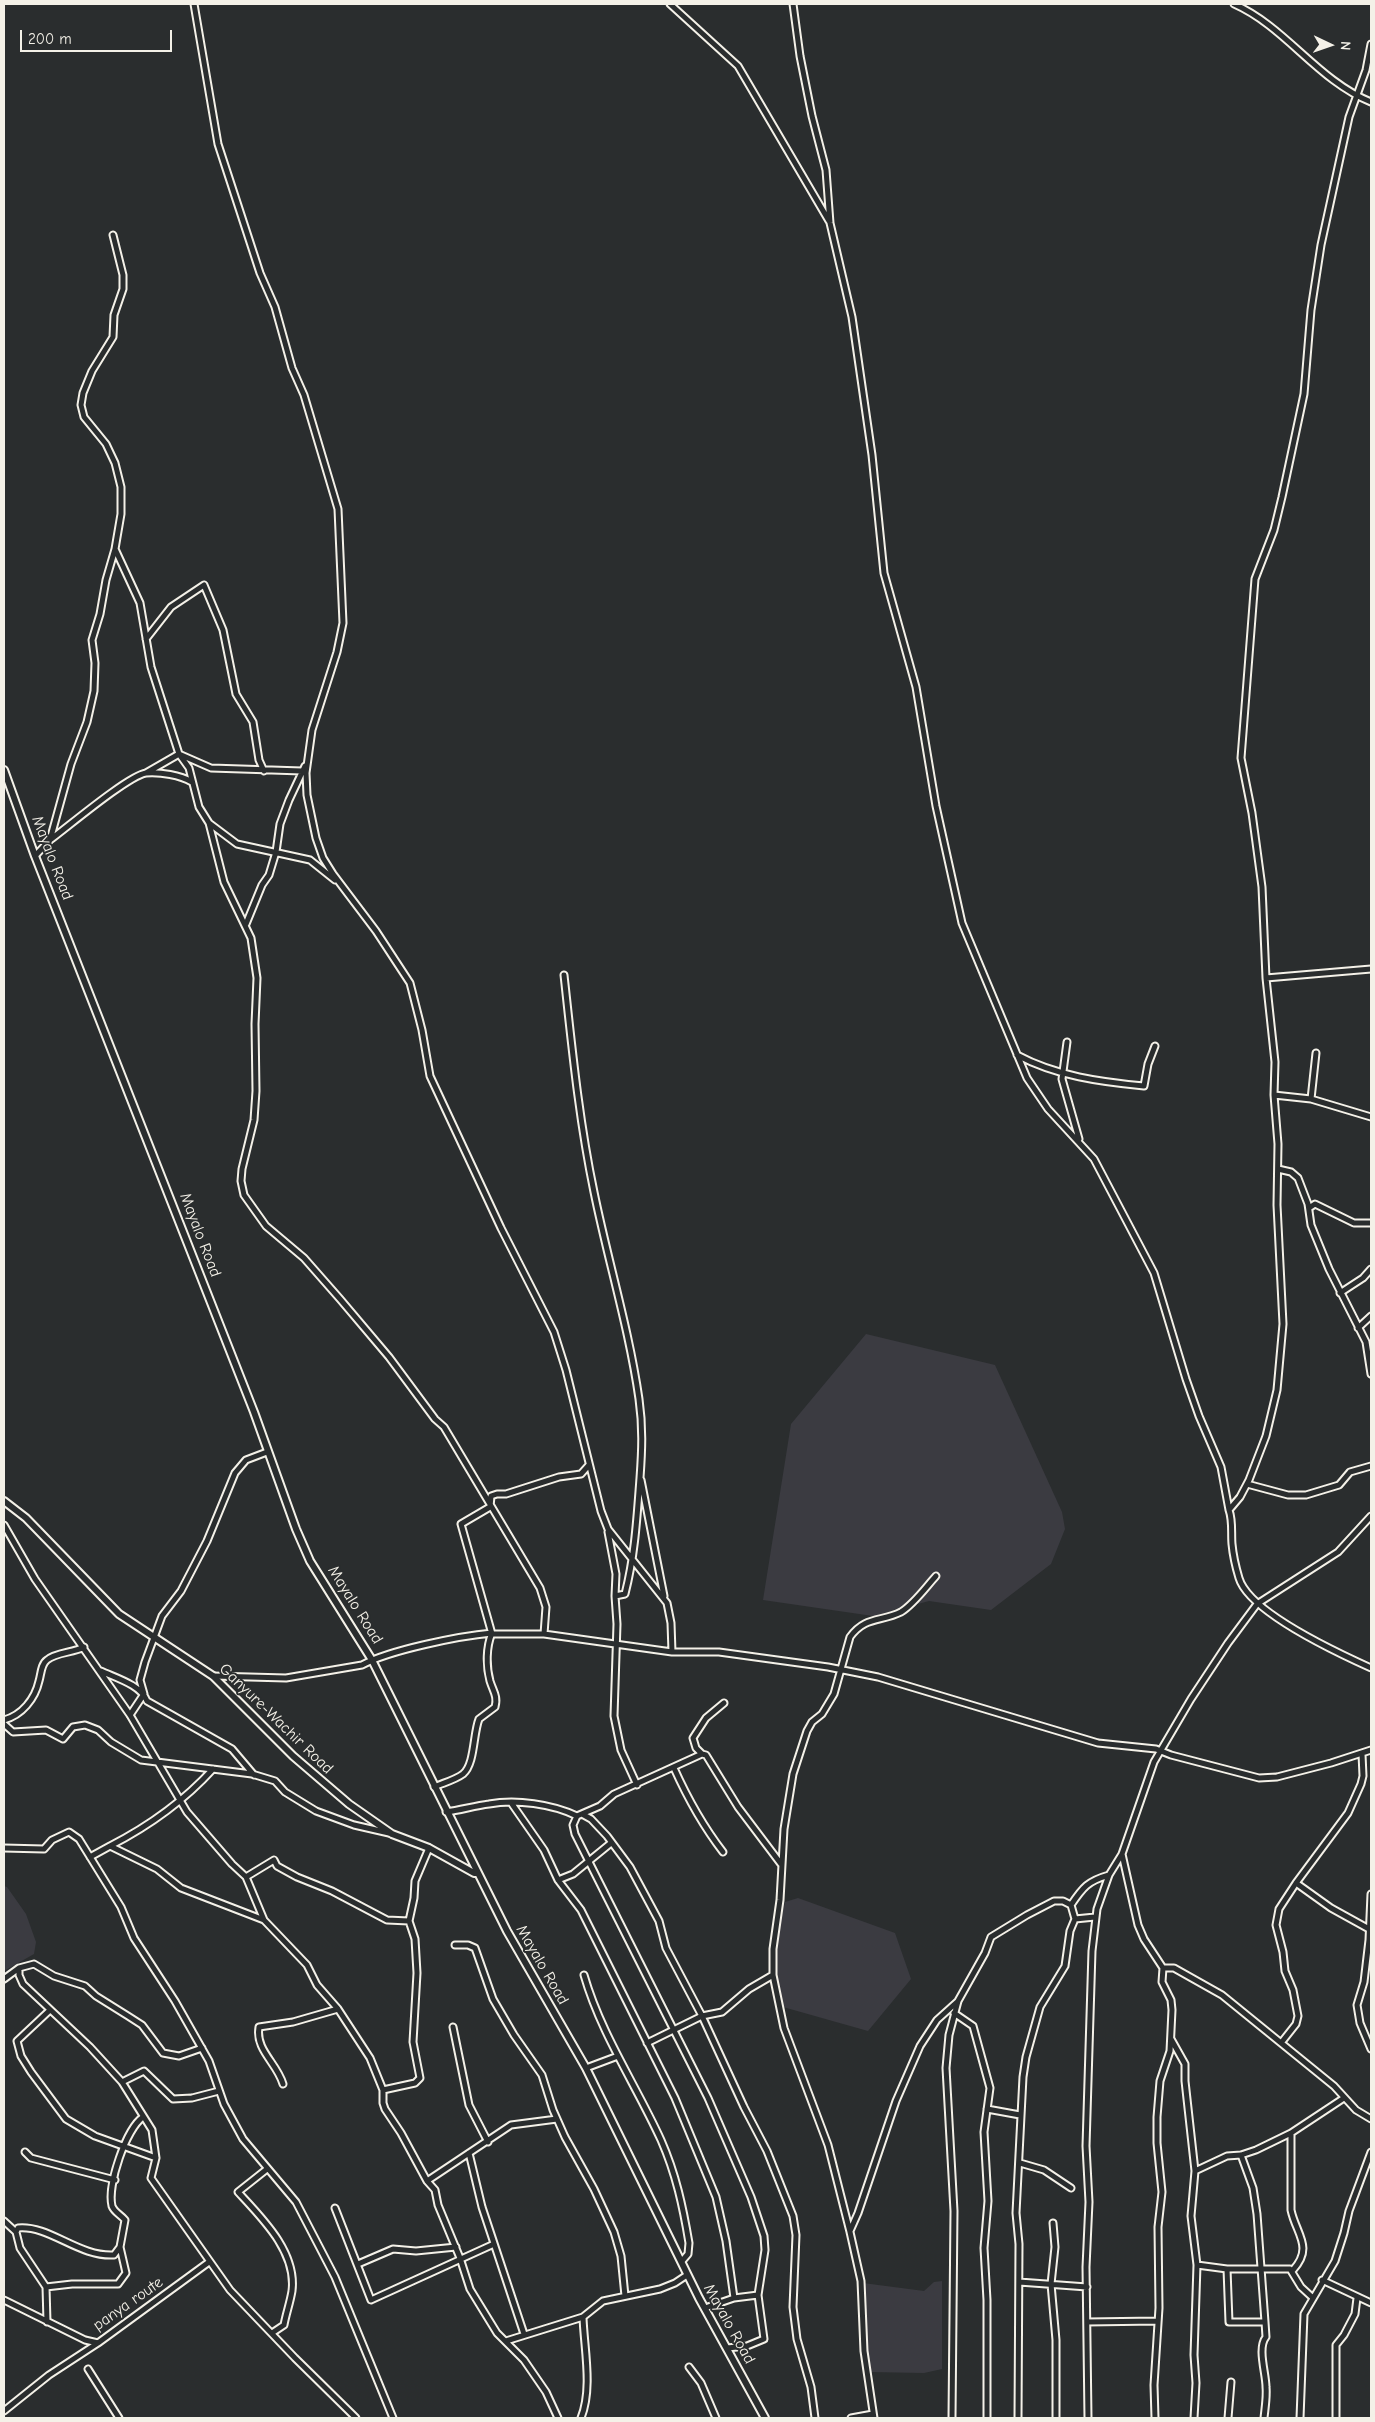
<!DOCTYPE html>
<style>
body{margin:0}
#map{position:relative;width:1375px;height:2422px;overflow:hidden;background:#2a2d2e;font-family:"Comic Neue",sans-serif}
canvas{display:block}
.frame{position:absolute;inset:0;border:5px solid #f4f1e8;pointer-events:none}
.north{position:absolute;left:1305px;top:20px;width:50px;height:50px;-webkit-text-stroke:4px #2a2d2e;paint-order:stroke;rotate:93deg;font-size:14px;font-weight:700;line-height:20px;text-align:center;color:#f4f1e8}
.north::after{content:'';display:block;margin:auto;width:18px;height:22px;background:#f4f1e8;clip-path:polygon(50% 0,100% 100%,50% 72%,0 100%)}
.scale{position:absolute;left:20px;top:30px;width:152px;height:22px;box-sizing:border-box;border:2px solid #f4f1e8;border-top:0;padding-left:6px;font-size:15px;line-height:18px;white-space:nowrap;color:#f4f1e8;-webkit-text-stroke:4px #2a2d2e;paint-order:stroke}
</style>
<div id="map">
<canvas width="1375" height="2422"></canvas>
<div class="frame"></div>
<div class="north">N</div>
<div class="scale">200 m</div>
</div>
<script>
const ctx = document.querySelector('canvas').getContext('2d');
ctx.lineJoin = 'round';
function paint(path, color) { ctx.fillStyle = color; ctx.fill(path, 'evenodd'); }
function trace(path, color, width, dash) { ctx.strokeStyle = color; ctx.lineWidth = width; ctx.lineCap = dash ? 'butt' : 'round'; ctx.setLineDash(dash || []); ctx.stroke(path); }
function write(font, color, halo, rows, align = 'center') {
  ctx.font = font + ' "Comic Neue",sans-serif'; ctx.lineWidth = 4; ctx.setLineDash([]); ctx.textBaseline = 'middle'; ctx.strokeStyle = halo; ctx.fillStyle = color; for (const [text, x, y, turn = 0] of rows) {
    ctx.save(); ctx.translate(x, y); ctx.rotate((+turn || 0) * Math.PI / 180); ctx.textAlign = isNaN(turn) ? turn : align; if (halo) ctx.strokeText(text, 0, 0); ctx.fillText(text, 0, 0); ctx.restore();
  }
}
const built = new Path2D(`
 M 866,1334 L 995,1365 L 1062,1512 L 1065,1529 L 1051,1564 L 991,1610 L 929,1601 L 873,1616 L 763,1600 L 791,1424 Z
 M 4,1886 L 7,1887 L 26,1914 L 36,1942 L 34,1954 L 4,1971 Z
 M 798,1898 L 895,1933 L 911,1979 L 868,2031 L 783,2007 L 772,1959 L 785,1902 Z
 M 942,2281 L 942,2369 L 924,2373 L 869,2372 L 865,2353 L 863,2283 L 924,2291 L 934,2282 Z`);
const minor = new Path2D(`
 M 194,4 L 218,144 L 260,273 L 275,307 L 292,368 L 304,395 L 338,509 L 343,623 L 337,652 L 312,730 L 306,773 L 307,795 L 316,838 L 323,858 L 333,874 L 376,931 L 410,983 L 422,1030 L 430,1076 L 501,1228 L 554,1332 L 566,1370 L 601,1511 L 608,1529 L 667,1603 L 671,1623 L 672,1652
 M 670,4 L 738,66 L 829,221
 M 793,4 L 800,56 L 812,116 L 826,170 L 830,223 L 852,317 L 872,455 L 884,573 L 916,687 L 936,806 L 962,923 L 1027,1078 L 1048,1109 L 1094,1159 L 1154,1273 L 1186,1379 L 1199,1416 L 1221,1467 L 1229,1510
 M 1234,4 C 1286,27 1317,80 1371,102
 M 1371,44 L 1366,70 L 1349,117 L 1321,245 L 1311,310 L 1304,394 L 1282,497 L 1274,530 L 1255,579 L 1241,758 L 1252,813 L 1262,887 L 1266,978 L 1275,1062 L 1274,1095 L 1278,1144 L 1277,1205 L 1283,1324 L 1277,1390 L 1266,1436 L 1249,1480 L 1240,1497 L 1229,1510 C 1233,1521 1231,1533 1232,1544 C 1233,1555 1236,1568 1239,1578 C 1249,1612 1340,1654 1371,1668
 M 113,235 L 123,275 L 123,289 L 114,315 L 113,337 L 92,371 L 83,393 L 81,405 L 84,417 L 106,444 L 115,463 L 121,487 L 121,514 L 115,549 L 140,603 L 151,667 L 179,754 L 189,768 L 199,807 L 209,823 L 224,882 L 251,938 L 257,978 L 255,1024 L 256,1091 L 254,1120 L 242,1169 L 241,1181 L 244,1195 L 266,1226 L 304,1258 L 340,1299 L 389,1357 L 435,1419 L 444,1427 L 540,1588 L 546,1607 L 544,1634
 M 146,639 L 171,607 L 204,585 L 223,630 L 236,694 L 253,722 L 259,760 L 264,771
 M 146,773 L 179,754 L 211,768 L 302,771
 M 209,823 L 237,844 L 310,860 L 335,880
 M 50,840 C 69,826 128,776 146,773 C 161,772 180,775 192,782
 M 35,856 L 50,840 L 71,764 L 87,722 L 94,691 L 95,663 L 92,640 L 100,614 L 106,580 L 115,549
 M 246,924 L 262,885 L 269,875 L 276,852 L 280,824 L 289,800 L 305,766
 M 564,975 C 572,1048 579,1120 594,1192 C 608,1261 629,1329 639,1399 C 643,1427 642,1450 640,1478 C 637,1517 635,1555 625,1594 L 615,1596 L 617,1624 L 614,1716 L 621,1750 L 637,1785
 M 1266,978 L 1371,969
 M 1067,1042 L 1062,1079 L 1079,1139
 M 1017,1055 C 1056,1076 1101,1082 1144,1086 L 1148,1064 L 1155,1046
 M 1274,1095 L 1311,1099 L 1371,1117
 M 1311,1099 L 1316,1053
 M 1278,1169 L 1291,1172 L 1298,1178 L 1308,1204 L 1311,1225 L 1329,1269 L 1366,1342 L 1371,1374
 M 1309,1208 L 1315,1204 L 1354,1223 L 1371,1223
 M 1340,1293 L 1363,1278 L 1371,1269
 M 1358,1328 L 1371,1316
 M 589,1465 L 581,1474 L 559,1477 L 506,1494 L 497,1494 L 491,1496 L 490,1507 L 461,1524 L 492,1634 L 544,1634 L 672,1652 L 719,1652 L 828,1667 L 878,1677 L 1098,1743 L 1156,1749 L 1171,1755 L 1259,1778 L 1277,1777 L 1331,1763 L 1371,1750
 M 641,1480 L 664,1596
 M 1247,1484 L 1288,1495 L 1306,1495 L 1339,1485 L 1350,1472 L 1371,1466
 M 4,1525 L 35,1579 L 130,1715 L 187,1812 L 232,1864 L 246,1877 L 264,1920 L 307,1965 L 317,1985 L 338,2009 L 370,2058 L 383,2090 L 383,2103 L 385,2109 L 401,2133 L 427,2181 L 435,2190 L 438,2205 L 460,2258 L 470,2289 L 497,2333 L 524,2360 L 546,2392 L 558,2418
 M 608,1532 L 616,1574 L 615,1596
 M 101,1671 C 116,1678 141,1685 147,1701 L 232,1749 L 254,1775
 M 213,1676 L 286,1678 L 362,1665 C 390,1650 459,1636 492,1633 C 486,1647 486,1666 490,1681 C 493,1691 498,1696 495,1707 L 479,1719 C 473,1734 475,1764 463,1774 C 455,1780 443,1783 434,1787
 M 130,1715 L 144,1694 L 140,1680 L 145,1662 L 162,1616 L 181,1591 L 207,1541 L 235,1473 L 246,1460 L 267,1452
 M 4,1720 C 22,1715 35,1699 39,1681 C 41,1675 41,1664 47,1660 C 56,1652 73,1653 84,1647
 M 4,1724 L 13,1732 L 46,1730 L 63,1739 L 73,1727 L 85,1725 L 98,1730 L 111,1742 L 141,1760 L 252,1774 L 275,1781 L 285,1792 L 316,1811 L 354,1825 L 389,1833
 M 702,1754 L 696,1748 L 693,1738 L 706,1718 L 724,1703
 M 674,1768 C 687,1797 703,1826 723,1852
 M 512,1804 L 544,1850 L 558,1880 L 581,1910 L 675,2098 L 716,2197 L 726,2241 L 734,2298
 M 446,1812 C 461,1810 474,1806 489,1804 C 516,1799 552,1804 577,1816
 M 582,1814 L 591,1819 L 607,1836 L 630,1867 L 659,1921 L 666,1948 L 702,2016 L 744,2107 L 767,2151 L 793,2216 L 796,2235 L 793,2307 L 797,2339 L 811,2387 L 815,2418
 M 110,1846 C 149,1826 183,1802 213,1769
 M 4,1848 L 44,1849 L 52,1840 L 69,1832 L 79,1839 L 121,1907 L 134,1938 L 175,2001 L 209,2061 L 224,2104 L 243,2139 L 296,2202 L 335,2277 L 393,2418
 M 1122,1854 L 1138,1925 L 1144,1939 L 1163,1968 L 1162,1982 L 1171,2000 L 1172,2010 L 1170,2051 L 1160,2081 L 1157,2117 L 1157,2143 L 1162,2192 L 1158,2227 L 1159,2308 L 1154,2385 L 1155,2418
 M 90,1857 L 110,1846 L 157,1869 L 181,1888 L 264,1920
 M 246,1877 L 274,1860 L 277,1866 L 297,1877 L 332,1891 L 387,1920 L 409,1921
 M 558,1880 L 573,1874 L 611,1843
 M 1296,1883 L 1331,1908 L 1369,1929
 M 1371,1894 L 1369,1940 L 1364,1982 L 1357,2005 L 1360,2023 L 1371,2049
 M 1071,1905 L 1075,1919
 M 455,1945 L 468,1945 L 475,1948 L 493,1999 L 514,2035 L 542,2075 L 553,2110 L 565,2137 L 594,2189 L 614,2232 L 621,2256 L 625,2296
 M 19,1968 L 19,1975 L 23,1984 L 90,2047 L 122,2082 L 152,2130 L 156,2158 L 151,2178 L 230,2290 L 295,2358 L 356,2418
 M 1163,1968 L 1174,1968 L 1222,1995 L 1334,2086 L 1356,2110 L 1371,2119
 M 584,1975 C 601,2034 636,2085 661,2140 C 676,2174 683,2207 689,2243 L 688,2254 L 682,2261
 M 4,1979 L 19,1968 L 34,1964 L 54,1976 L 85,1986 L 96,1996 L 128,2016 L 142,2025 L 163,2053 L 179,2056 L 202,2048
 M 50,2010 L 17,2041 L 21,2056 L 31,2072 L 66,2119 L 95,2136 L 156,2158
 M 954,2013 L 973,2026 L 990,2088 L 984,2132 L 988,2201 L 984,2248 L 987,2300 L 987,2418
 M 453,2027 L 469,2105 L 488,2142
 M 1171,2039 L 1185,2064 L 1185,2081 L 1195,2171 L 1191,2216 L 1197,2265 L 1194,2355 L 1196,2383 L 1194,2418
 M 647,2043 L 702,2016 L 722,2012 L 749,1989 L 773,1975
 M 1281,2043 L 1296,2024 L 1298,2016 L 1293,1990 L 1285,1971 L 1283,1952 L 1276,1925 L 1279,1909 L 1296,1883 L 1348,1813 L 1361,1784 L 1363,1776 L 1362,1754
 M 586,2068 L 618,2056
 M 122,2082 L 144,2071 L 173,2099 L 192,2098 L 219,2091
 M 283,2084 C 277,2063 255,2050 259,2027 L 293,2022 L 338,2009
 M 383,2090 L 415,2083 L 420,2078 L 413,2042 L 417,1973 L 415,1939 L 409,1921 L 414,1898 L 415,1881 L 429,1848
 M 987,2109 L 1020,2115
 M 1291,2133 L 1291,2210 C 1296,2234 1314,2247 1293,2270
 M 25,2152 L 31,2158 L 115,2180
 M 469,2153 L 482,2207 L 524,2334
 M 1241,2155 L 1253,2188 L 1257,2214 L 1265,2322 L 1266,2337 C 1257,2348 1266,2373 1266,2387 C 1267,2397 1265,2408 1264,2418
 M 1020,2163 L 1044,2170 L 1071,2188
 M 267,2169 L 238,2192 C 262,2218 297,2252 292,2291 C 290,2303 286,2314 284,2325 L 272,2333
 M 1195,2171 L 1227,2156 L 1241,2155 L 1256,2150 L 1291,2133 L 1344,2098
 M 427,2181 L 511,2125 L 557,2119
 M 335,2208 L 371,2300 L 494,2244
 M 4,2221 L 16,2232 L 20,2248 L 46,2287 L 47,2322
 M 1053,2223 L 1055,2247 L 1051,2284 L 1056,2340 L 1056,2418
 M 850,2231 L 858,2213 L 896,2101 L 920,2046 L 937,2020 L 957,2002
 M 16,2232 L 18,2228 C 50,2225 78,2257 114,2255 L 120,2247
 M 358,2264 L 393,2249 L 416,2251 L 456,2247
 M 1197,2265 L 1227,2269 L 1290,2269 L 1301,2287 L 1313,2298
 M 1227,2269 L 1229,2322 L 1265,2322
 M 1322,2280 L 1371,2303
 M 1019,2282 L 1087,2287
 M 46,2287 L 72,2284 L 118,2284 L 126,2273 L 120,2247 L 125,2220 C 121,2215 114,2212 112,2206 C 107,2185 126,2129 143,2117
 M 4,2300 L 85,2340 L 98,2343 L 209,2262
 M 705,2308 L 734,2298 L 758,2295
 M 1087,2322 L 1157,2321
 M 506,2341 L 583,2317 L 603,2301 L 660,2289 L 675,2283 L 687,2275
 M 727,2348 L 747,2346 L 764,2339 L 758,2295 L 765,2250 L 764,2236 L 751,2197 L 708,2098 L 575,1834 L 573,1825 L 577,1816 L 600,1806 L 614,1794 L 702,1754 L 706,1755 L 738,1807 L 781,1864
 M 689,2367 L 701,2383 L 716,2418
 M 88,2369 L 119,2418
 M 4,2411 L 49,2375 L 98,2343
 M 581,2418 C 593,2388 584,2348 583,2317
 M 851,2418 L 873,2414
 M 874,2418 L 864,2351 L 861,2281 L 850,2232 L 828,2145 L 784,2028 L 773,1975 L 773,1949 L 780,1900 L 784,1829 L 793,1774 L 807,1731 L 812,1722 L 822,1714 L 834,1694 L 850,1637 C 865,1616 881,1622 901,1612 C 914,1604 926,1587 936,1576
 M 952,2418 L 954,2211 L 946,2068 L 949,2035 L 958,2001 L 985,1953 L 991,1937 L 1027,1915 L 1054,1901 L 1063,1901 L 1071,1905 C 1083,1887 1088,1881 1109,1875
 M 1018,2418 L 1019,2244 L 1016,2213 L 1023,2077 L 1026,2057 L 1040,2007 L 1065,1966 L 1070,1931 L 1075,1919 L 1095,1917
 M 1088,2418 L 1086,2267 L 1089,2202 L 1086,2146 L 1092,1951 L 1097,1909 L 1109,1875 L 1122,1854 L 1154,1762 L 1191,1699 L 1228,1643 L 1257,1604 L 1338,1552 L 1371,1516
 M 1228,2418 L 1231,2382
 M 1300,2418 L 1304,2314 L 1335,2261 L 1344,2233 L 1349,2211 L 1371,2152
 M 1336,2418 L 1336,2345 L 1344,2335 L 1355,2314 L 1357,2298`);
const tertiary = new Path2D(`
 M 4,770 L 35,856 L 254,1412 L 296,1529 L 310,1561 L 372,1660 L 507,1931 L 586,2068 L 699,2298 L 765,2418
 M 4,1501 L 26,1518 L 119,1614 L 213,1676 L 293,1756 L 349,1804 L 392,1834 L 429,1848 L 474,1873 L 478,1873`);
const streetNames = [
 ["Mayalo Road",52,858,69],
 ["Mayalo Road",200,1235,69],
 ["Mayalo Road",355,1605,58],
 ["Ganyure-Wachir Road",276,1719,44],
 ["Mayalo Road",542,1965,60],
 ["panya route",128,2304,-35],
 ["Mayalo Road",729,2324,61]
];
paint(built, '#3b3b41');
trace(minor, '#f4f1e8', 9);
trace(tertiary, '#f4f1e8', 10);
trace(minor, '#2a2d2e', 5);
trace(tertiary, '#2a2d2e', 6);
write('16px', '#f4f1e8', '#2a2d2e', streetNames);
</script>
